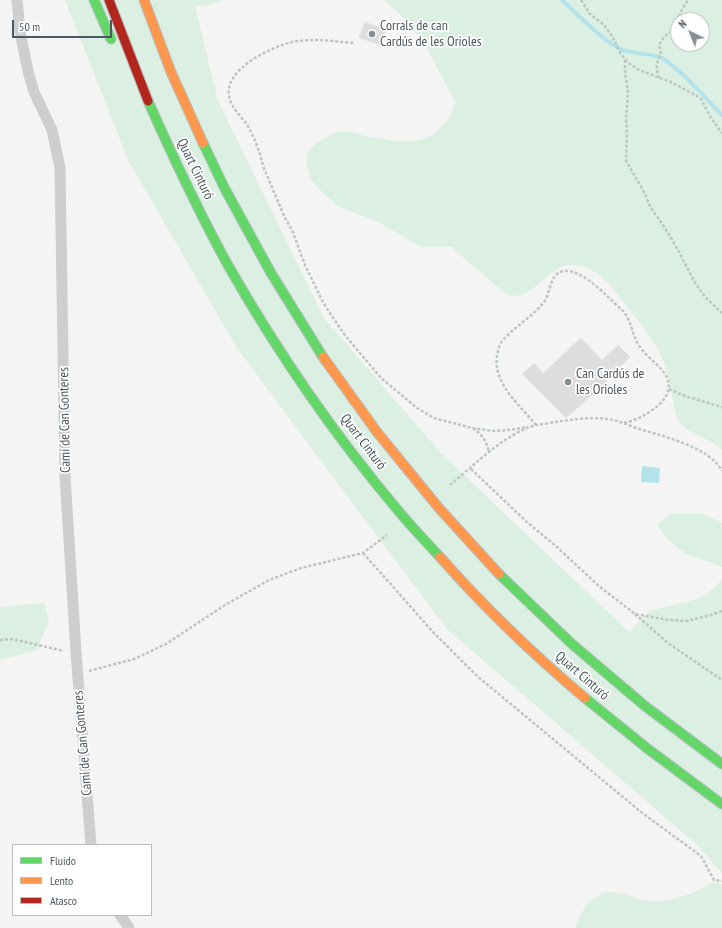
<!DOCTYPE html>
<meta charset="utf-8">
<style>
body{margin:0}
#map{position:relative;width:722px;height:928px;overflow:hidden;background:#f4f4f4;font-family:"PT Sans Narrow",sans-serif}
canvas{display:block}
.legend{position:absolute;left:12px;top:844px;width:140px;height:72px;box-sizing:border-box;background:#fff;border:1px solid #b7bcbf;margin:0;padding:5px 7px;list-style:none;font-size:12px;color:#4c575f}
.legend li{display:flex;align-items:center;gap:8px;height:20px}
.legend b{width:20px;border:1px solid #b7bcbf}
.north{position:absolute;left:670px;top:12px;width:40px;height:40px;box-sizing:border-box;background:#fff;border:1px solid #b7bcbf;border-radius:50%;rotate:317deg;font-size:11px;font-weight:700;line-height:16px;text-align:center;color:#4c575f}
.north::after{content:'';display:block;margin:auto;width:14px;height:18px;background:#878e93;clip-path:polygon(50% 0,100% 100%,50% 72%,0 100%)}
.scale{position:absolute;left:12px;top:20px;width:100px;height:18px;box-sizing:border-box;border:2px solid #4c575f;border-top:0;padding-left:5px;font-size:12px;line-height:14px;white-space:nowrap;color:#4c575f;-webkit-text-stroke:3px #fff;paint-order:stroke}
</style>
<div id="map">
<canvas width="722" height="928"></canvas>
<ul class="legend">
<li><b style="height:5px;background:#63d668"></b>Fluido</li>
<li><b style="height:5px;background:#ff974d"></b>Lento</li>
<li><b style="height:5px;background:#b3261e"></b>Atasco</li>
</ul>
<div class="north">N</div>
<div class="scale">50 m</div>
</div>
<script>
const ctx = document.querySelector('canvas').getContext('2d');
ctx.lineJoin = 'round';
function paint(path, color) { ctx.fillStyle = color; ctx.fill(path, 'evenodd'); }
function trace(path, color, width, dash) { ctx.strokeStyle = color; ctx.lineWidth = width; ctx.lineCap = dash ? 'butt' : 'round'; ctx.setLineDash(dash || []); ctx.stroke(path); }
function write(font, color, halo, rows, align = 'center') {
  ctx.font = font + ' "PT Sans Narrow",sans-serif'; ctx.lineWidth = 3.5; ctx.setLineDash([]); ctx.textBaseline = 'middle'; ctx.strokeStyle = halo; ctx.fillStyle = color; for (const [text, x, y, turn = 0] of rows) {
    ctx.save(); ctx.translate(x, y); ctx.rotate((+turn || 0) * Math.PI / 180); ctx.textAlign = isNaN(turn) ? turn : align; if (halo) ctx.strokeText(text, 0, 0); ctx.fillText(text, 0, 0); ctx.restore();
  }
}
const green = new Path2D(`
 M 65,0 L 223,0 L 205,6 L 195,6 L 218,101 L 324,318 L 441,453 L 629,632 L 649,611 L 687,602 L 706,595 L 722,580 L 722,873 L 696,844 L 448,630 L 362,516 L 237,348 L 128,160 Z
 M 384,0 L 722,0 L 722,450 C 710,437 686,435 678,419 C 675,414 675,409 674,404 C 671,391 669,376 664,363 C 655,339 637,319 622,300 C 615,291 608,282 599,275 C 592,269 580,265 571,265 C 545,266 540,296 510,296 L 501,290 L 451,247 L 421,247 L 378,222 L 337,206 L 318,188 L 311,180 L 308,170 L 306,161 L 308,151 L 316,143 L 334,133 L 345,131 L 357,133 L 365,136 L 395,141 L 415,141 L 433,135 L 448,120 L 453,111 L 455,102 L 451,93 L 446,85 L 425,45 L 410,24 ZM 678,20 L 702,20 L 702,44 L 678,44 Z
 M 670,514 L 703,514 L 722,523 L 722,567 L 686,554 L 668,540 L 657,525 Z
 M 44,603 L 49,620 L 37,650 L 0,660 L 0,607 Z
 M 713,882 L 722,884 L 722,928 L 575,928 L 578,920 L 587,903 L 604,892 C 611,892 618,893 625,894 C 631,896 637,899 643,900 C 669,904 692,895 713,882 Z`);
const water = new Path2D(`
 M 642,466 L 660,468 L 659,483 L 641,482 Z`);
const stream = new Path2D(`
 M 562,0 C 578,15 604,42 623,50 C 633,54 656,54 662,58 C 685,73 703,96 722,115`);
const building = new Path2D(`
 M 365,22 L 386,29 L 380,45 L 359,38 Z
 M 581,338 L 602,360 L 618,345 L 630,357 L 598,390 L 566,418 L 522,374 L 534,363 L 543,373 Z`);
const path = new Path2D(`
 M 581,0 L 590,14 L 603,24 L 609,32 L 615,41 L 619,51 L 628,63 L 639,70 L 671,82 L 697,96 L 701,99 L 711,118 L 722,133
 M 353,43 C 333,41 312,38 292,42 C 271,47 225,69 229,95 C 230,107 242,117 248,126 C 255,139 260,152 263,166 L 285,218 L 292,230 L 305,265 L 324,304 L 344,334 L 381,378 L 417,408 L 434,418 L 472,428 L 492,431 L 509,430 L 528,427
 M 625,60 L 625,73 L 628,92 L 626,119 L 627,134 L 626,161 L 643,190 L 651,208 L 663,225 L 678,250 L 695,283 L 705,297 L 722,313
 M 659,78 C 658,74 656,68 657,64 C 659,55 663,56 659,45 L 664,37 L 675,28 L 680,13 L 688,0
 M 669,389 L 685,396 L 722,407
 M 536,425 C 520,405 493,384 497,356 C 498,350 499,344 504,339 C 516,326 533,316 544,302 C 551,293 549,273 564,271 C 584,269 609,299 623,311 C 632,321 632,336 640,347 C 647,357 658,364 665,374 C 681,398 643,419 624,423
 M 473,428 C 482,435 487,441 489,453
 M 471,469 L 528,523 L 557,547 L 600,587 L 635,614 L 669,620 L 687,621 L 711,615 L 722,611
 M 450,485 C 476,464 504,434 536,425 C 557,422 586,416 607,419 C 617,420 626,424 636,428 C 661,436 709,446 722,471
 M 363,553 L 433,632 L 477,676 L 641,812 L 701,856 L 714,880 L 722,881
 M 635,614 L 668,643 L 722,680
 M 0,640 L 12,639 L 64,651
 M 89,671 L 134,659 L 166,644 L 225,605 L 269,580 L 301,568 L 363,553 L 387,535`);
const street = new Path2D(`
 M 17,0 L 20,32 L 28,71 L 34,92 L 52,130 L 60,168 L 65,476 L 76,652 L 91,845
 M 120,915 L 129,928`);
const fast = new Path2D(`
 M 94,0 L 111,39
 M 148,101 C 173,157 199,213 229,267 C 277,351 333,433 396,508 C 410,525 425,541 440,557
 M 203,143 L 225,189 L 271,273 L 323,357
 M 499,574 L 572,644 L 645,706 L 722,764
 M 585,698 L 648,749 L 722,804`);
const slow = new Path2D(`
 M 144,0 L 171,72 L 203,143
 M 323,357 L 377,432 L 438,507 L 499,574
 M 440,557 C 485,608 534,655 585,698`);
const jam = new Path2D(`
 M 109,0 L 148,101`);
const markers = [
 [372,34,4,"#878e93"],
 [568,382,4,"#878e93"]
];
const poiNames = [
 ["Corrals de can",380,26],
 ["Cardús de les Orioles",380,42],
 ["Can Cardús de",576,374],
 ["les Orioles",576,390]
];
const streetNames = [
 ["Quart Cinturó",195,169,64],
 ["Camí de Can Gonteres",65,420,-91],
 ["Quart Cinturó",363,442,53],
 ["Quart Cinturó",582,676,41],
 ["Camí de Can Gonteres",83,743,-95]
];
paint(green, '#dbf0e2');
paint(water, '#b4e2ea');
trace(stream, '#b4e2ea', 4);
paint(building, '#ddddde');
trace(building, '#e5e6e6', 1);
trace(fast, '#babec2', 11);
trace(slow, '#babec2', 11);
trace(jam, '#babec2', 11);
trace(path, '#bcc5c2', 2.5, [3, 2]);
trace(street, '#cccecf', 11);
trace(fast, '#63d668', 9);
trace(slow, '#ff974d', 9);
trace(jam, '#b3261e', 9);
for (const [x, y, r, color] of markers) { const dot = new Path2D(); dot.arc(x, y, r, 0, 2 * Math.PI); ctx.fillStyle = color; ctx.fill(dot); trace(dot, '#fff', 1.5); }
write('14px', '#4c575f', '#fff', poiNames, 'left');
write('14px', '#4c575f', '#fff', streetNames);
</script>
